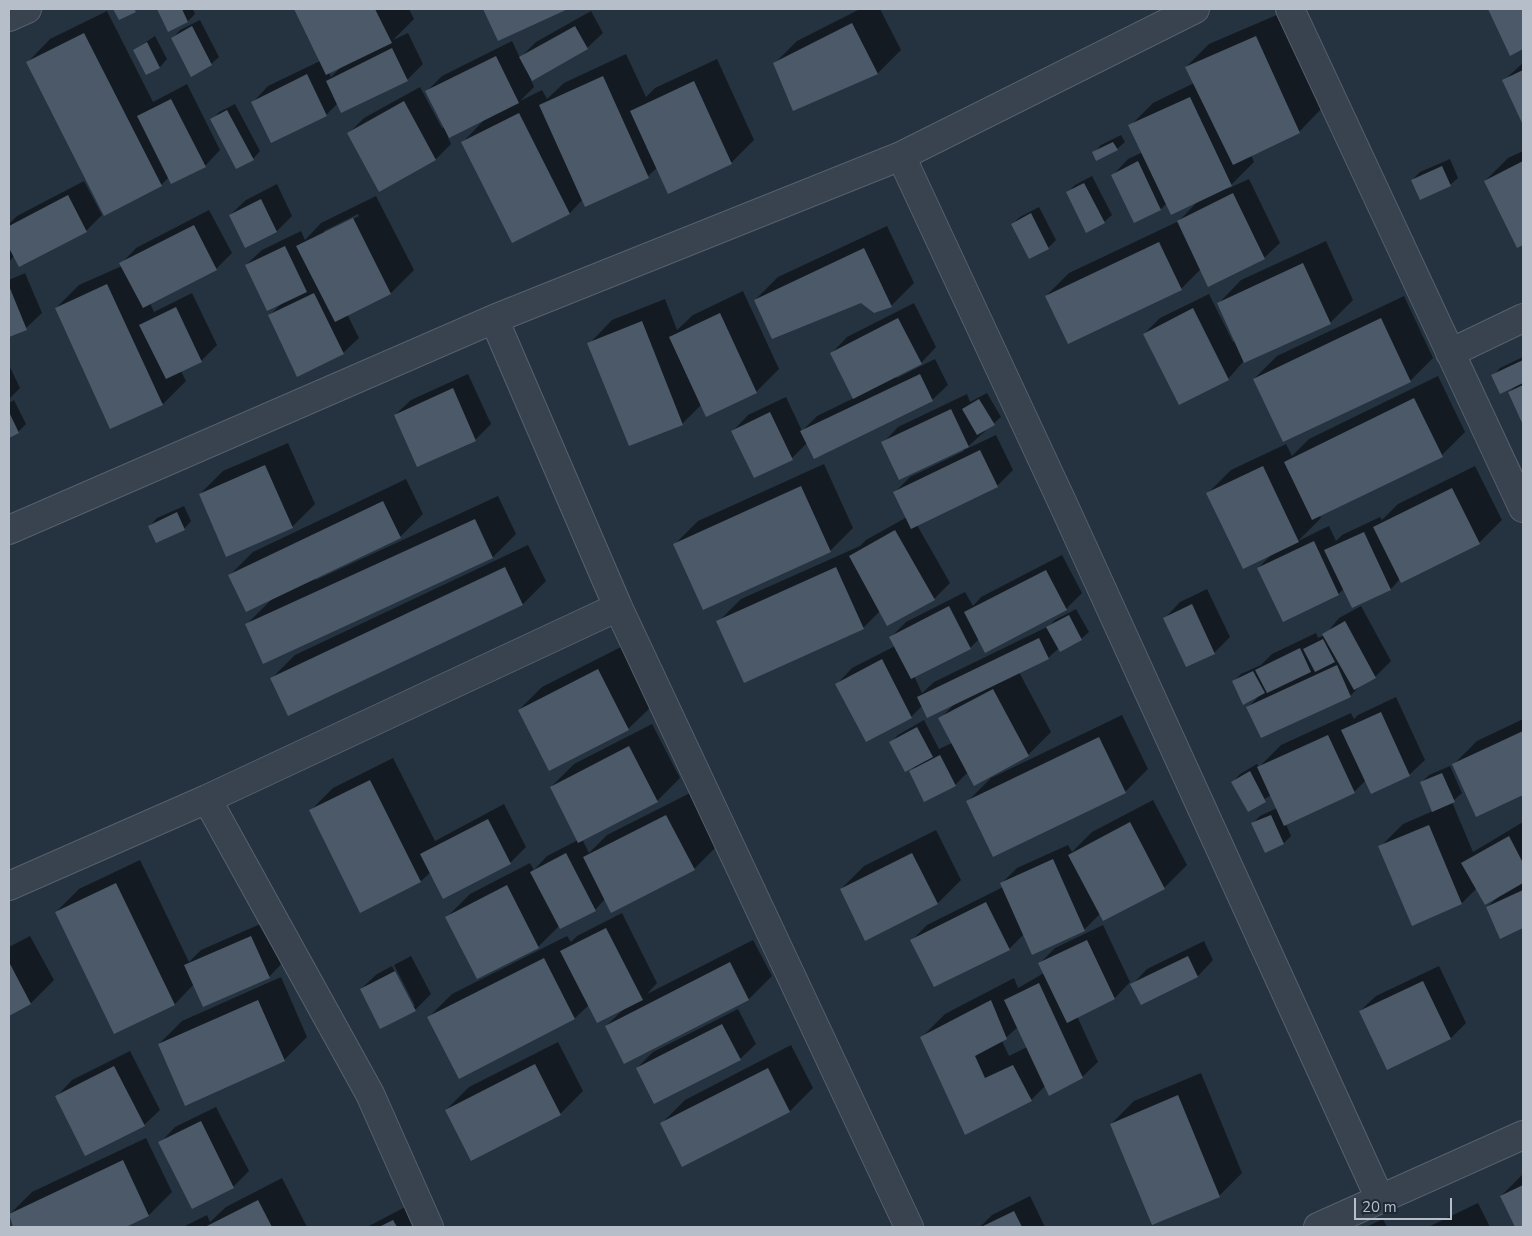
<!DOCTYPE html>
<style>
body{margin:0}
#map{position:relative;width:1532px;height:1236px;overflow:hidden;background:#253240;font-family:"Nunito Sans",sans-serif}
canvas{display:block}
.frame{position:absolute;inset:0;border:10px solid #b6beca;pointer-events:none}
.scale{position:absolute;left:1354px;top:1198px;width:98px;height:22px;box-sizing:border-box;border:2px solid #b6beca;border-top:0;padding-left:6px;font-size:15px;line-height:18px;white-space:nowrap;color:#b6beca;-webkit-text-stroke:4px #1e2835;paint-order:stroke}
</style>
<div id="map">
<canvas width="1532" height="1236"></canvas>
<div class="frame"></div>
<div class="scale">20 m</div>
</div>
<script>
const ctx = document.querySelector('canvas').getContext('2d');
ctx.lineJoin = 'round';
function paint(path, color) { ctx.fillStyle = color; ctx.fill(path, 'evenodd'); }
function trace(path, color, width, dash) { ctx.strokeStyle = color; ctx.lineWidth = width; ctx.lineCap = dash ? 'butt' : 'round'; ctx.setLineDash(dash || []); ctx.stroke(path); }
const shadow = new Path2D(`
 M 158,9 L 193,9 L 195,14 L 188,21 L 169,30 Z
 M 296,9 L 409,9 L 414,19 L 393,40 L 408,33 L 423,64 L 408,79 L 342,112 L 338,103 L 326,115 L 253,102 L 268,86 L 320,61 ZM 342,66 L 331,77 L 329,72 Z
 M 484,9 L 565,9 L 498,39 Z
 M 860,9 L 880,9 L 901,50 L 878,73 L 794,109 L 774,64 L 797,41 Z
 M 1489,9 L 1523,9 L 1523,48 L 1511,54 Z
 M 107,11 L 153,102 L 187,84 L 220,150 L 205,166 L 169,177 L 161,185 L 27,63 L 50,39 Z
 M 591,11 L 603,33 L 587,48 L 531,80 L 534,87 L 520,101 L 542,90 L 547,99 L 564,83 L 626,54 L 646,97 L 655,88 L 717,59 L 754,140 L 731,163 L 658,167 L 648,176 L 586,205 L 583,199 L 570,213 L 513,241 L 463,142 L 485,119 L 448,137 L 451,144 L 436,159 L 349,133 L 364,118 L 420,87 L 442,128 L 444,127 L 427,91 L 442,76 L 512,41 L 520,58 L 536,42 Z
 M 1279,14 L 1322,108 L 1299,132 L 1251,155 L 1254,162 L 1227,189 L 1249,179 L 1280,243 L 1264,258 L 1201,269 L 1181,289 L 1046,296 L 1069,273 L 1179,221 L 1198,201 L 1167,203 L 1161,209 L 1135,221 L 1113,175 L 1128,159 L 1143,152 L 1130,126 L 1153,103 L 1194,83 L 1186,67 L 1209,44 Z
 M 200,20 L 219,57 L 211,64 L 173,38 L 180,30 Z
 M 155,36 L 167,59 L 160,67 L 147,73 L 134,50 Z
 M 1523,63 L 1523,122 L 1503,81 Z
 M 235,104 L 260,151 L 253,159 L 212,120 L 219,112 Z
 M 1121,135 L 1125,142 L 1117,149 L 1094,153 L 1101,145 Z
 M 1523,151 L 1523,244 L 1517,247 L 1485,181 L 1508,158 Z
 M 1450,159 L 1458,178 L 1450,185 L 1412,180 L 1420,172 Z
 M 1092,176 L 1112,215 L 1104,222 L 1067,193 L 1075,185 Z
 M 84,181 L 102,215 L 86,231 L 14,256 L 9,262 L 9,224 L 17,216 Z
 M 277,184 L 292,216 L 277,231 L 230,215 L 246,200 Z
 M 376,196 L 414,270 L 391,293 L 347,314 L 359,338 L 343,353 L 269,316 L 281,304 L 246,265 L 262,250 L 301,231 L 305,240 L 321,223 ZM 358,214 L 359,216 L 324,234 L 324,231 Z
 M 1039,207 L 1056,240 L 1048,248 L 1029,258 L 1012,224 L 1020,217 Z
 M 209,210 L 232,253 L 216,269 L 150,303 L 154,312 L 192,293 L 217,345 L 201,361 L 181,371 L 186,381 L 163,404 L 56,308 L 79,285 L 122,266 L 121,264 L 136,248 Z
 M 887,226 L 914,283 L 891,306 L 875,312 L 861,301 L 755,300 L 778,277 Z
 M 1326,241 L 1353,300 L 1330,323 L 1243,362 L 1228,379 L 1144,334 L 1160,318 L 1209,294 L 1233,342 L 1235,341 L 1218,304 L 1241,280 Z
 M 25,273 L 42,313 L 26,328 L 9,336 L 9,280 Z
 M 743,291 L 779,369 L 756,392 L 701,405 L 682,424 L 589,344 L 612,320 L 665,299 L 677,330 L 693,315 Z
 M 1404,296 L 1433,358 L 1410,381 L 1254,379 L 1277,356 Z
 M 914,303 L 936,347 L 921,363 L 896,376 L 897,378 L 935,359 L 948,385 L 932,400 L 807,443 L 792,458 L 733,431 L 748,415 L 786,397 L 802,431 L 817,416 L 854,398 L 832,353 L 847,337 Z
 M 1523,357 L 1523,423 L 1509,392 L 1517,385 L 1493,376 L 1500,368 Z
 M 9,365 L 20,388 L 9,399 Z
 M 468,374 L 491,424 L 475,440 L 395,415 L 411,400 Z
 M 1438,376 L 1465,432 L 1442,455 L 1320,515 L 1321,518 L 1298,541 L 1329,526 L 1336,541 L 1342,535 L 1380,517 L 1382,520 L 1398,504 L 1475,466 L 1502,520 L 1479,543 L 1400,579 L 1391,589 L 1352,607 L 1344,589 L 1338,594 L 1284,620 L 1258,568 L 1273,553 L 1208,493 L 1231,470 L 1286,444 L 1292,456 L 1309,439 Z
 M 987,393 L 1001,417 L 964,450 L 996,435 L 1013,470 L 997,486 L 917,525 L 950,583 L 934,599 L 880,611 L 863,628 L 718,622 L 741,599 L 860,546 L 866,540 L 907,517 L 895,492 L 910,477 L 964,451 L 963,448 L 883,443 L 898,427 L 967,394 L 970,402 Z
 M 14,400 L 26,424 L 18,432 L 9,437 L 9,403 Z
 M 288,443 L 315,504 L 292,527 L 200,494 L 223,471 Z
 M 824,464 L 853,528 L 830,551 L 675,544 L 698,521 Z
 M 406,479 L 423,514 L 400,537 L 315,578 L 316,580 L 498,496 L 516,534 L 493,557 L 264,663 L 246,625 L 272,599 L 230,575 L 253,552 Z
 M 184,506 L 191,521 L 184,529 L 150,526 L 157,518 Z
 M 528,545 L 546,581 L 523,604 L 289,714 L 272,678 L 295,655 Z
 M 1062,555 L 1082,593 L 1066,609 L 979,639 L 970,648 L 914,676 L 922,693 L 934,682 L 1049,626 L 1055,620 L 1076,609 L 1089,632 L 1081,639 L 1059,648 L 1048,658 L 1019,672 L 1051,732 L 1028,755 L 968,772 L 955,785 L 910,772 L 916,765 L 890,743 L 898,735 L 924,720 L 939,749 L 952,743 L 940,719 L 954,704 L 922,706 L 911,717 L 837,684 L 852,668 L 895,646 L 891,637 L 906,622 L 965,592 L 973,606 L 981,597 Z
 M 1207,589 L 1230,637 L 1214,653 L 1187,666 L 1165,618 L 1180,602 Z
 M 1361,606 L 1391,661 L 1375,677 L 1361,685 L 1350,696 L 1248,707 L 1259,696 L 1233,682 L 1241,674 L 1261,665 L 1272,654 L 1316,633 L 1318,638 L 1325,635 L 1339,618 Z
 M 621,647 L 652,706 L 628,729 L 519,710 L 542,687 Z
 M 1396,697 L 1425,760 L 1409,775 L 1366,780 L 1354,792 L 1286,824 L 1291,836 L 1284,843 L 1266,852 L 1252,824 L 1260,816 L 1277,808 L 1271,795 L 1248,810 L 1233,782 L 1240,774 L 1257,764 L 1259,767 L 1281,745 L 1351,713 L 1354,719 L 1358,715 Z
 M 1122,715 L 1148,769 L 1125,792 L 968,801 L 991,778 Z
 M 1523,719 L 1523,794 L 1477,815 L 1454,764 L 1477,741 Z
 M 652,724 L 680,778 L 657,801 L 582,839 L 589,853 L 607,835 L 690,793 L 717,846 L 694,869 L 605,899 L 595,910 L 559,926 L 538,947 L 447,917 L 470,894 L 530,863 L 534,870 L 547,856 L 578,840 L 551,787 L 574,764 Z
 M 393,758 L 435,841 L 504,804 L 526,847 L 510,863 L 431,872 L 421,881 L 310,811 L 333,788 Z
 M 1450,766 L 1462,793 L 1452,802 L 1473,852 L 1523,822 L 1523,926 L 1501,937 L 1487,907 L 1498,897 L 1477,888 L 1462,903 L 1413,924 L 1380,847 L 1403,824 L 1433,811 L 1421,783 L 1429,775 Z
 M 1153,800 L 1187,865 L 1164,888 L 1100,914 L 1084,930 L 1024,934 L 1009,949 L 912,940 L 927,925 L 1003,887 L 1001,884 L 1017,868 L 1068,845 L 1072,852 L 1092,832 Z
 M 936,830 L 961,880 L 938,903 L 841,889 L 864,866 Z
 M 140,860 L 189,962 L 201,950 L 267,921 L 284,961 L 269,977 L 194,984 L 175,1004 L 115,1033 L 56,912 L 79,889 Z
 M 622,913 L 657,983 L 647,994 L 753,940 L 772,976 L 749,999 L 606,1026 L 625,1008 L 589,1005 L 575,1018 L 459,1077 L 429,1017 L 452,994 L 567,936 L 571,942 L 577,936 Z
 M 1103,925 L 1130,982 L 1115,998 L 1077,1016 L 1098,1062 L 1082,1077 L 1045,1086 L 1031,1100 L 965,1134 L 922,1037 L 945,1014 L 1014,978 L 1018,988 L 1044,973 L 1040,963 L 1055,948 ZM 1018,1027 L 1027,1047 L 1009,1056 L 1002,1041 Z
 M 30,936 L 54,980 L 31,1003 L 9,1015 L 9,947 Z
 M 1204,941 L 1213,960 L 1198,976 L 1141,1003 L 1132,985 L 1147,969 Z
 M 411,956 L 431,994 L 415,1010 L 361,989 L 377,974 L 392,966 L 412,1006 L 415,1006 L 394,965 Z
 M 1439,966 L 1466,1023 L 1451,1038 L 1360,1011 L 1376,996 Z
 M 281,977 L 307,1037 L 284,1060 L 159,1044 L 182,1021 Z
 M 738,1009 L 756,1044 L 740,1059 L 637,1068 L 653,1052 Z
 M 558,1042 L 583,1091 L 560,1114 L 446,1110 L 469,1087 Z
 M 791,1045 L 813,1088 L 790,1111 L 683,1165 L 662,1123 L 685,1100 Z
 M 130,1051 L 160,1110 L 144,1125 L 57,1096 L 72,1080 Z
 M 1201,1073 L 1242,1173 L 1219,1196 L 1111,1124 L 1134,1101 Z
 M 216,1107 L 249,1171 L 233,1187 L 160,1143 L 175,1127 Z
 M 146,1138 L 172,1192 L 149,1215 L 123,1227 L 15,1227 L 9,1215 L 32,1192 Z
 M 1523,1174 L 1523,1227 L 1516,1227 L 1501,1196 Z
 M 282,1178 L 307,1227 L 183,1227 L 207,1215 L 210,1222 L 226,1207 Z
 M 1030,1196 L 1045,1227 L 980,1227 L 992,1215 Z
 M 1478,1203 L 1490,1227 L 1428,1227 Z
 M 409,1205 L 420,1227 L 366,1227 L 367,1227 Z
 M 1383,1219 L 1387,1227 L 1366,1227 Z`);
const building = new Path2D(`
 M 113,9 L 134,9 L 136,12 L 119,20 Z
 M 157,9 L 182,9 L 188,22 L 168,32 Z
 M 294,9 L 375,9 L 392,43 L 326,75 Z
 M 483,9 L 568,9 L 498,41 Z
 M 1488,9 L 1523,9 L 1523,49 L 1510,56 Z
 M 852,23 L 878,74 L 793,111 L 773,63 Z
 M 192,26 L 212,65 L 191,77 L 171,38 Z
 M 575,26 L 588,49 L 532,81 L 519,57 Z
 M 84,33 L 162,186 L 104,216 L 26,62 Z
 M 1256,36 L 1300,133 L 1233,165 L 1185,67 Z
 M 147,42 L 160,68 L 146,75 L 133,50 Z
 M 392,48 L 408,81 L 341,113 L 326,81 Z
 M 496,56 L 519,103 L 449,138 L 425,91 Z
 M 1523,70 L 1523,125 L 1502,80 Z
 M 307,74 L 327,116 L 271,143 L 251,102 Z
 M 603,76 L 649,178 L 585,207 L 539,105 Z
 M 694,81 L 732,164 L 668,194 L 630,111 Z
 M 1190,97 L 1232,186 L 1171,215 L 1128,125 Z
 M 171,99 L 206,167 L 171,184 L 137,116 Z
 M 404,101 L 436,160 L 379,192 L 347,133 Z
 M 227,110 L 254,160 L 236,169 L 210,119 Z
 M 519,113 L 570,214 L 512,243 L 461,142 Z
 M 1113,142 L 1118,150 L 1096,161 L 1092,152 Z
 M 1138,161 L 1161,210 L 1134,223 L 1111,175 Z
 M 1523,161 L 1523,245 L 1517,248 L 1484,181 Z
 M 1442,166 L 1451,186 L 1420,200 L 1411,180 Z
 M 1084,183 L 1105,223 L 1086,233 L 1066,192 Z
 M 1233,193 L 1265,259 L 1208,287 L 1177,221 Z
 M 68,195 L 87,232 L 19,267 L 9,248 L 9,226 Z
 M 261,199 L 277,232 L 245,248 L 229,215 Z
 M 1031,213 L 1049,249 L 1029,259 L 1011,224 Z
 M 353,218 L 391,294 L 335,322 L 296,246 Z
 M 194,225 L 217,270 L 143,308 L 119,263 Z
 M 1159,242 L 1182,290 L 1068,344 L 1045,296 Z
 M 285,246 L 307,292 L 267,311 L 245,265 Z
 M 864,248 L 892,307 L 874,313 L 861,303 L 772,339 L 754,300 Z
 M 1303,263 L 1331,324 L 1244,363 L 1217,303 Z
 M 107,284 L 163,405 L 110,429 L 55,308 Z
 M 9,286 L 27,330 L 9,337 Z
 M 314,293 L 344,354 L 297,377 L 268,315 Z
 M 176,307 L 202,362 L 166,379 L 139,325 Z
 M 1193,308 L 1229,380 L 1179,405 L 1143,334 Z
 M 720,313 L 757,393 L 706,417 L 669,337 Z
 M 898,318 L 922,364 L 853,399 L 830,353 Z
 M 1381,318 L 1411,382 L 1283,442 L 1253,379 Z
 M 642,321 L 683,425 L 629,446 L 587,343 Z
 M 1523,360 L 1523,383 L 1500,394 L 1491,375 Z
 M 920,374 L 933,401 L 814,459 L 800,431 Z
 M 1523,385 L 1523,425 L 1508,392 Z
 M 453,388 L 476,441 L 417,467 L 394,415 Z
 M 1414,398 L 1443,457 L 1312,520 L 1284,462 Z
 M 979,399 L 995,425 L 977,435 L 962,409 Z
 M 951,409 L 969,447 L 899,480 L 881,442 Z
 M 9,412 L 19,433 L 9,438 Z
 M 770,412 L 793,460 L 754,478 L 731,431 Z
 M 980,450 L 998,487 L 911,529 L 893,492 Z
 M 265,465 L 293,528 L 226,557 L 199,494 Z
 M 1263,466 L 1299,542 L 1243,569 L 1206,493 Z
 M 801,486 L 831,552 L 703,610 L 673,544 Z
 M 1452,488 L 1480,544 L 1401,583 L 1373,527 Z
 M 383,501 L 401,538 L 246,612 L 228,575 Z
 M 177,512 L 185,530 L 156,543 L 148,526 Z
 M 475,519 L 493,558 L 263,664 L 245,624 Z
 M 895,530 L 935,600 L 887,626 L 849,556 Z
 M 1364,532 L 1391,590 L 1352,608 L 1324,550 Z
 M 1314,541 L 1339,595 L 1283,622 L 1257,568 Z
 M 505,567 L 523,605 L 288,716 L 270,678 Z
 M 836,567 L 864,629 L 744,683 L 716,621 Z
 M 1046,570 L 1067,610 L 985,653 L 964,612 Z
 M 1192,604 L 1215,654 L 1186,667 L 1163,618 Z
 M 949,606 L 971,649 L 911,679 L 889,637 Z
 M 1069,615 L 1082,640 L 1060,652 L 1046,627 Z
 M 1345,621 L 1376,678 L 1354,690 L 1322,634 Z
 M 1039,638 L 1049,659 L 927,718 L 917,697 Z
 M 1323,639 L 1335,662 L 1315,672 L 1303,649 Z
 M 1300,648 L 1311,672 L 1267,693 L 1255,670 Z
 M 882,659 L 912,718 L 866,742 L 835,684 Z
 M 1337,665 L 1351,697 L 1261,738 L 1246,707 Z
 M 598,669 L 629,730 L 549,771 L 518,710 Z
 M 1253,671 L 1265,693 L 1243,705 L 1232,681 Z
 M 993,689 L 1029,756 L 974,786 L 938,718 Z
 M 1381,712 L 1410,776 L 1371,794 L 1341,730 Z
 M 917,727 L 933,757 L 905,772 L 889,742 Z
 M 1523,731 L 1523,795 L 1476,817 L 1452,764 Z
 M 1328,735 L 1355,793 L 1284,826 L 1257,767 Z
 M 1099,737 L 1126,793 L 993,857 L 966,801 Z
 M 629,746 L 658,802 L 578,843 L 550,787 Z
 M 940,755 L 956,786 L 924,802 L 909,771 Z
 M 1250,771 L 1266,802 L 1248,812 L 1231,782 Z
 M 1442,773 L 1455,802 L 1432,812 L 1420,782 Z
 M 370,780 L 421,882 L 360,913 L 309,810 Z
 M 666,815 L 695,870 L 611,913 L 583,857 Z
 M 1271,815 L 1284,844 L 1265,853 L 1251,823 Z
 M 488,819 L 511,864 L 443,899 L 420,854 Z
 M 1130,822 L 1165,889 L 1103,921 L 1068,855 Z
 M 1429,825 L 1462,904 L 1412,926 L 1378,846 Z
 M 1509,836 L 1523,863 L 1523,883 L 1485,905 L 1461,863 Z
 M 566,853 L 596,911 L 560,929 L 530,872 Z
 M 912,853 L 938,904 L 865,941 L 840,889 Z
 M 1053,859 L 1085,931 L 1032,955 L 1000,883 Z
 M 116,883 L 175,1005 L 114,1034 L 55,912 Z
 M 507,885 L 539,948 L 477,979 L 445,917 Z
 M 1523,890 L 1523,928 L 1500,939 L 1486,907 Z
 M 986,902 L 1010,950 L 934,987 L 910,940 Z
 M 606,928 L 643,1000 L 597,1023 L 560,951 Z
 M 251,936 L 270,978 L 203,1007 L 184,965 Z
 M 1087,940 L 1115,999 L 1067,1023 L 1038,963 Z
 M 1188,956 L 1198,977 L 1141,1005 L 1130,984 Z
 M 544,958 L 575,1019 L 459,1079 L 427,1017 Z
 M 9,962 L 31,1004 L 9,1016 Z
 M 730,962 L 749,1000 L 624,1064 L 605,1026 Z
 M 395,971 L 416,1011 L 380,1029 L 360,989 Z
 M 1423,981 L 1451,1039 L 1387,1070 L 1359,1011 Z
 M 1039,983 L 1083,1078 L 1049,1096 L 1004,1000 Z
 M 258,1000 L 285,1061 L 185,1106 L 158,1044 Z
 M 991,1000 L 1007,1039 L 975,1056 L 985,1078 L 1013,1065 L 1032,1101 L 965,1135 L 920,1037 Z
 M 722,1024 L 741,1060 L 654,1104 L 636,1068 Z
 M 535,1064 L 561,1115 L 471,1161 L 445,1110 Z
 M 114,1066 L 145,1126 L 85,1156 L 55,1096 Z
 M 768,1068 L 790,1112 L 682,1167 L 660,1123 Z
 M 1178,1095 L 1220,1197 L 1152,1225 L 1110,1124 Z
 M 201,1121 L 234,1188 L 192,1209 L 158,1142 Z
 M 123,1160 L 149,1216 L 126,1227 L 13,1227 L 9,1214 Z
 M 1523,1185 L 1523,1227 L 1515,1227 L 1500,1196 Z
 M 258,1200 L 272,1227 L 205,1227 Z
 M 1014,1211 L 1022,1227 L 981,1227 Z
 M 393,1220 L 397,1227 L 379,1227 Z`);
const minor = new Path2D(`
 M 1290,9 L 1523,508
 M 9,17 L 27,9
 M 901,156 L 1064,506 L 1380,1199
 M 494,319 L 618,607 L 909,1227
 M 1450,353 L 1523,318
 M 9,530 L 494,319 L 901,156 L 1195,9
 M 207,799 L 370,1094 L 429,1227
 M 9,886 L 207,799 L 618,607
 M 1318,1227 L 1523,1135`);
paint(shadow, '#0007');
paint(building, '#4b5969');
trace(minor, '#57616d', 30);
trace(minor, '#394350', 28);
</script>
